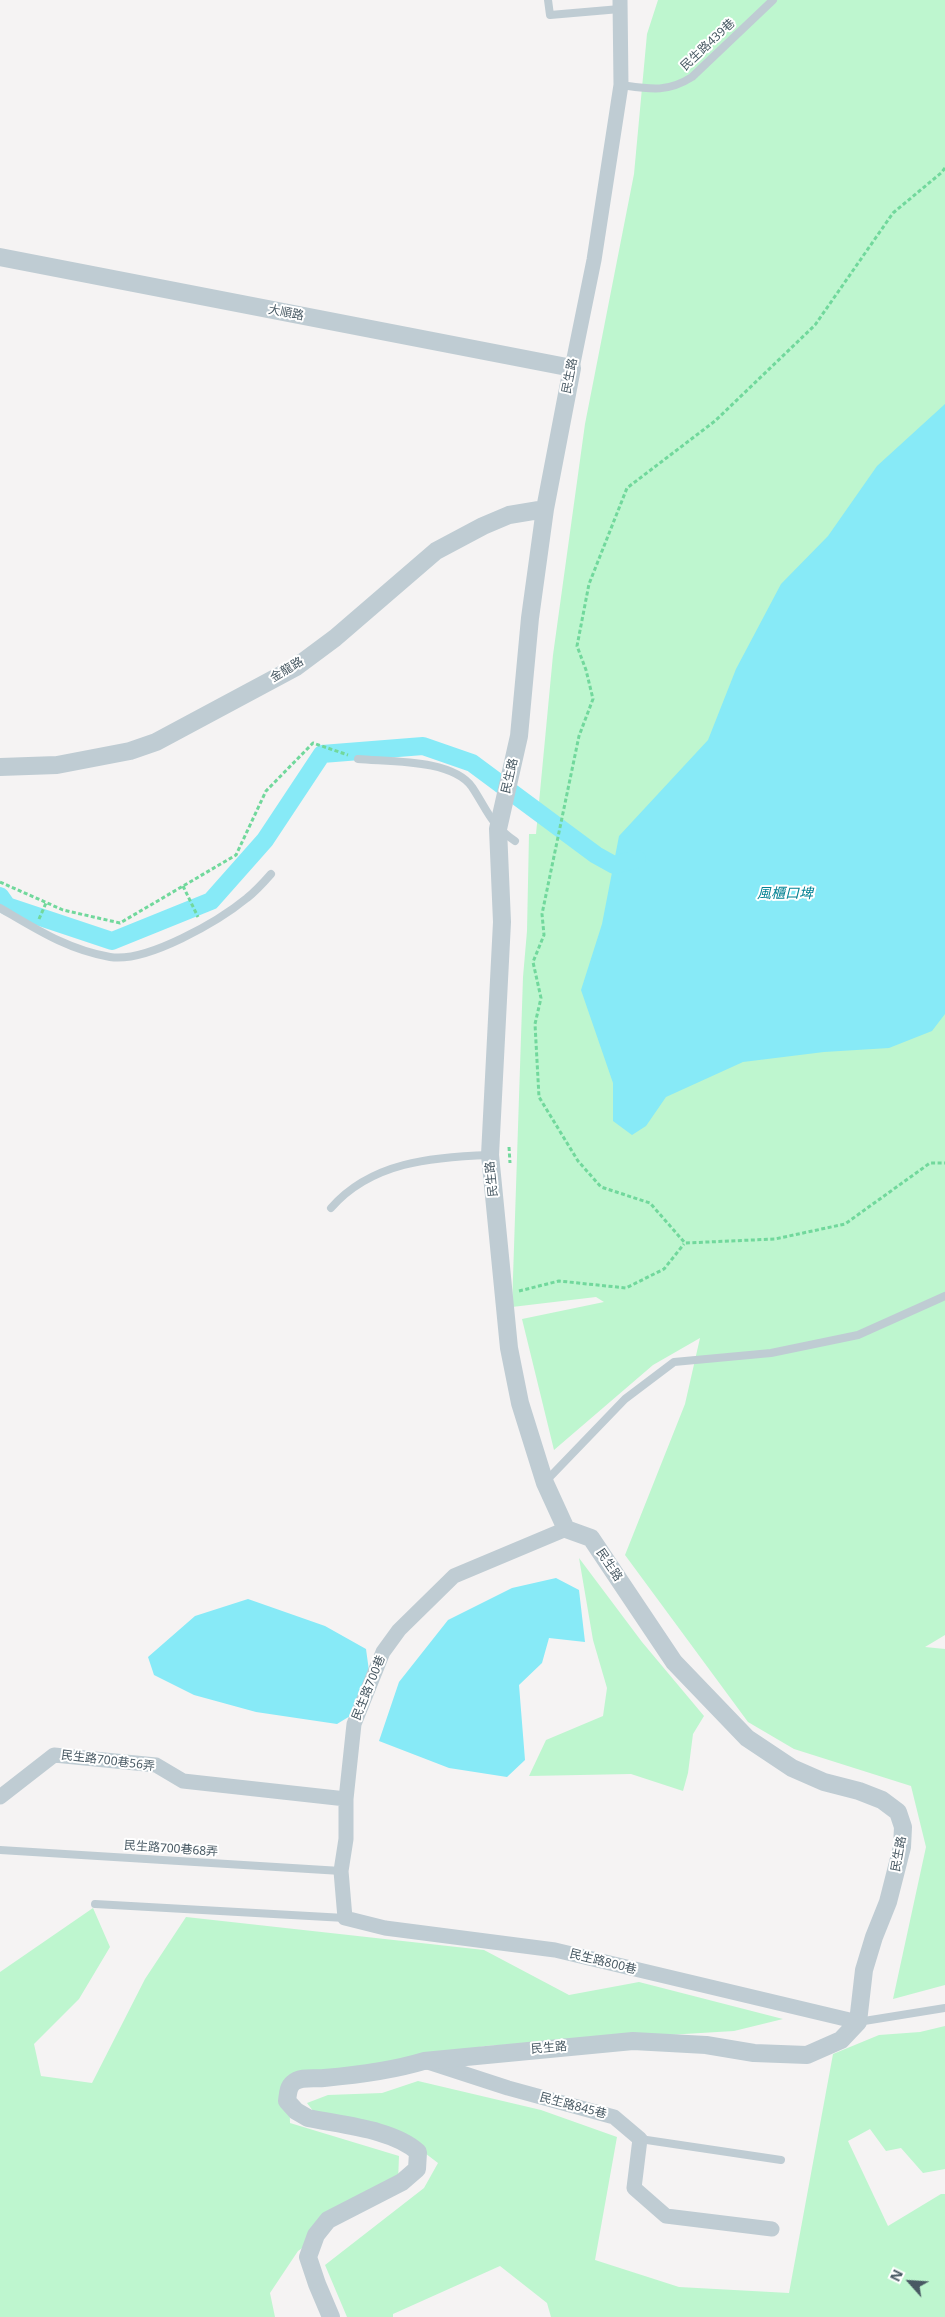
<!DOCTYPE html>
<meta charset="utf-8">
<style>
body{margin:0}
#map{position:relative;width:945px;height:2317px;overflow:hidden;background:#f5f3f3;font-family:"Noto Sans",sans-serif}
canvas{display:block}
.north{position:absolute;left:885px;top:2257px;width:50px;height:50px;-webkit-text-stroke:4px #fff;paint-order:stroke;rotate:296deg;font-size:14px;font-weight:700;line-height:20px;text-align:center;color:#485963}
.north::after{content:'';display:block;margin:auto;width:18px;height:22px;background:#485963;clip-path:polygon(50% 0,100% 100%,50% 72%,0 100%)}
</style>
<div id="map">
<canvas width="945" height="2317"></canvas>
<div class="north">N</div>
</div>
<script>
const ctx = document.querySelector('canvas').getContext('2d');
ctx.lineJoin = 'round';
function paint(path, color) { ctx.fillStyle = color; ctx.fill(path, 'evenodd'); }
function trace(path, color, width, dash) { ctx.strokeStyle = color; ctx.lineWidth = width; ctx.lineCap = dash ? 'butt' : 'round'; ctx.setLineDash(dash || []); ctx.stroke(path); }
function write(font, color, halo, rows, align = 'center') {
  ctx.font = font + ' "Noto Sans","Noto Sans TC",sans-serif'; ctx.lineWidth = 4; ctx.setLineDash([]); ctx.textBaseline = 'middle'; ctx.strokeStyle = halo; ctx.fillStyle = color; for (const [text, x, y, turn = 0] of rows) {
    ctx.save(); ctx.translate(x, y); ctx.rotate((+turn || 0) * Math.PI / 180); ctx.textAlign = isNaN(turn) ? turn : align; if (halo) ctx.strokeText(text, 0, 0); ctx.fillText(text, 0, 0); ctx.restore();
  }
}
const green = new Path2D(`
 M 658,0 L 945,0 L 945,1635 L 925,1647 L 945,1649 L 945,1985 L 893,1999 L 926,1847 L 911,1786 L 794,1749 L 748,1722 L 625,1555 L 685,1404 L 700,1338 L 653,1365 L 554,1450 L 522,1319 L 604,1302 L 596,1297 L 512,1307 L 523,977 L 527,931 L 529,834 L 536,834 L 553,655 L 585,424 L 634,174 L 647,34 Z
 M 579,1558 L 642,1642 L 704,1716 L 693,1734 L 688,1773 L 683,1791 L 631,1774 L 529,1776 L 546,1740 L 603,1716 L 607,1688 L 593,1640 Z
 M 93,1908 L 110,1947 L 79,1999 L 34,2044 L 41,2076 L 92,2083 L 145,1979 L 186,1917 L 484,1950 L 569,1995 L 639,1982 L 783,2019 L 734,2031 L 485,2046 L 289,2084 L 290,2123 L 399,2156 L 398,2182 L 298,2251 L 270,2293 L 275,2317 L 0,2317 L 0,1972 Z
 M 945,2026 L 945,2169 L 923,2173 L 901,2148 L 886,2151 L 870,2129 L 848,2141 L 888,2226 L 941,2194 L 945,2194 L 945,2317 L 551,2317 L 547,2303 L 500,2266 L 393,2314 L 393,2317 L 347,2317 L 325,2265 L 424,2188 L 438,2163 L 413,2144 L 320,2120 L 307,2103 L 328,2095 L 382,2093 L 418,2081 L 541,2110 L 617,2137 L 595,2260 L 679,2287 L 789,2293 L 833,2054 L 879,2035 L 920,2032 Z`);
const water = new Path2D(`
 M 945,404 L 945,1014 L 932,1031 L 889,1048 L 824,1052 L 743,1062 L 666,1097 L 646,1126 L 632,1135 L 613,1121 L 613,1083 L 581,990 L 602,924 L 619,836 L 708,740 L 736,669 L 781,584 L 828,536 L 877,466 Z
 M 556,1578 L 579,1590 L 585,1642 L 549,1638 L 542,1663 L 519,1685 L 525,1760 L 507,1777 L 449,1768 L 379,1741 L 399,1682 L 448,1620 L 512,1588 Z
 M 248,1599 L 325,1626 L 366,1649 L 369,1671 L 355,1713 L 337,1724 L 256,1712 L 194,1695 L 154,1675 L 148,1657 L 195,1616 Z`);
const canal = new Path2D(`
 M 0,896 L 7,906 L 112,941 L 211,901 L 265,840 L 322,754 L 423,746 L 472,763 L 596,855 L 614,865 L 637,859`);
const path = new Path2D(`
 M 945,168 L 941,173 L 893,213 L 815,325 L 715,421 L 627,488 L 589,584 L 577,646 L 586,670 L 593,699 L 579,736 L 542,914 L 544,935 L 533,962 L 541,998 L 535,1024 L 539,1097 L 578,1161 L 601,1187 L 650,1203 L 685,1243 L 775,1239 L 845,1224 L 930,1163 L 945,1163
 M 0,882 L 63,910 L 120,923 L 236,855 L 266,791 L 313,743 L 348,755
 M 183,886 L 198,917
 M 39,919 L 46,903
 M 509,1147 L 510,1163
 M 519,1291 L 559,1281 L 626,1288 L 664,1269 L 684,1244`);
const service = new Path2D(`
 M 548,0 L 550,15 L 620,9
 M 621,85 C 649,89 667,93 692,77 L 773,0
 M 358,759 C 390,762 452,759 472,787 C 488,811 490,824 515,841
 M 0,908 C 36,929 68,950 110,957 C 147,963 219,921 247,898 C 256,891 264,882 271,874
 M 331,1208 C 371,1162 432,1157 490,1155
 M 546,1481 L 625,1399 L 674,1362 L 771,1353 L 858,1335 L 945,1296
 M 0,1850 L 341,1871
 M 95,1904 L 345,1918
 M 858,2022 L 945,2008
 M 640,2139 L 781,2160`);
const minor = new Path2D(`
 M 572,368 L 594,260 L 621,85 L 620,0
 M 566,1529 L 454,1576 L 399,1630 L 383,1652 L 354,1724 L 346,1799 L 346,1839 L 341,1871 L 345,1918 L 385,1928 L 555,1950 L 858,2022
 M 0,1797 L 54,1755 L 156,1765 L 183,1781 L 346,1799
 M 425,2061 L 508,2088 L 614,2117 L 640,2139 L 634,2188 L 666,2216 L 772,2229`);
const tertiary = new Path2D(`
 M 0,257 L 572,368 L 545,509 L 530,618 L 519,736 L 498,829 L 502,922 L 490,1155 L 509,1348 L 520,1403 L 545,1483 L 566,1529 L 591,1538 L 674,1662 L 747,1738 L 792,1768 L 824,1782 L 859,1791 L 882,1800 L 898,1812 L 903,1827 L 902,1847 L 888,1902 L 874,1937 L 864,1970 L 858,2022 L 841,2040 L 807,2055 L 754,2053 L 706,2045 L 633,2041 L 424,2061 C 391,2071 358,2075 324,2078 C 315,2079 300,2076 293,2083 C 288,2087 288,2094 287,2101 L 296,2111 L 308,2118 C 341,2125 393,2129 418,2152 L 417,2169 L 402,2182 L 328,2220 L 316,2235 L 308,2257 L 317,2284 L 331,2317
 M 0,767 L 57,765 L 130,751 L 156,742 L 296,667 L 335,638 L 436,551 L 483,526 L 509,515 L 545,509`);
const streetNames = [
 ["民生路439巷",708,45,-43],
 ["大順路",286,313,11],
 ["民生路",570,376,-79],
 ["金龍路",287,670,-31],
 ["民生路",510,776,-77],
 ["民生路",492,1179,-96],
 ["民生路",609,1565,56],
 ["民生路700巷",369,1688,-68],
 ["民生路700巷56弄",108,1761,7],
 ["民生路700巷68弄",171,1849,4],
 ["民生路",899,1854,-80],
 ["民生路800巷",603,1962,14],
 ["民生路",549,2048,-5],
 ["民生路845巷",573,2106,15]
];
const waterNames = [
 ["風櫃口埤",785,894]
];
paint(green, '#bef6cf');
paint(water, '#87eaf7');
trace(canal, '#87eaf7', 18);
trace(path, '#71d89c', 3, [4, 2.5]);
trace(service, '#bfccd3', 8);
trace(minor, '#bfccd3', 15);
trace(tertiary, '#bfccd3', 18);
write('12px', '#485963', '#fff', streetNames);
write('italic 14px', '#048293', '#fff', waterNames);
</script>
